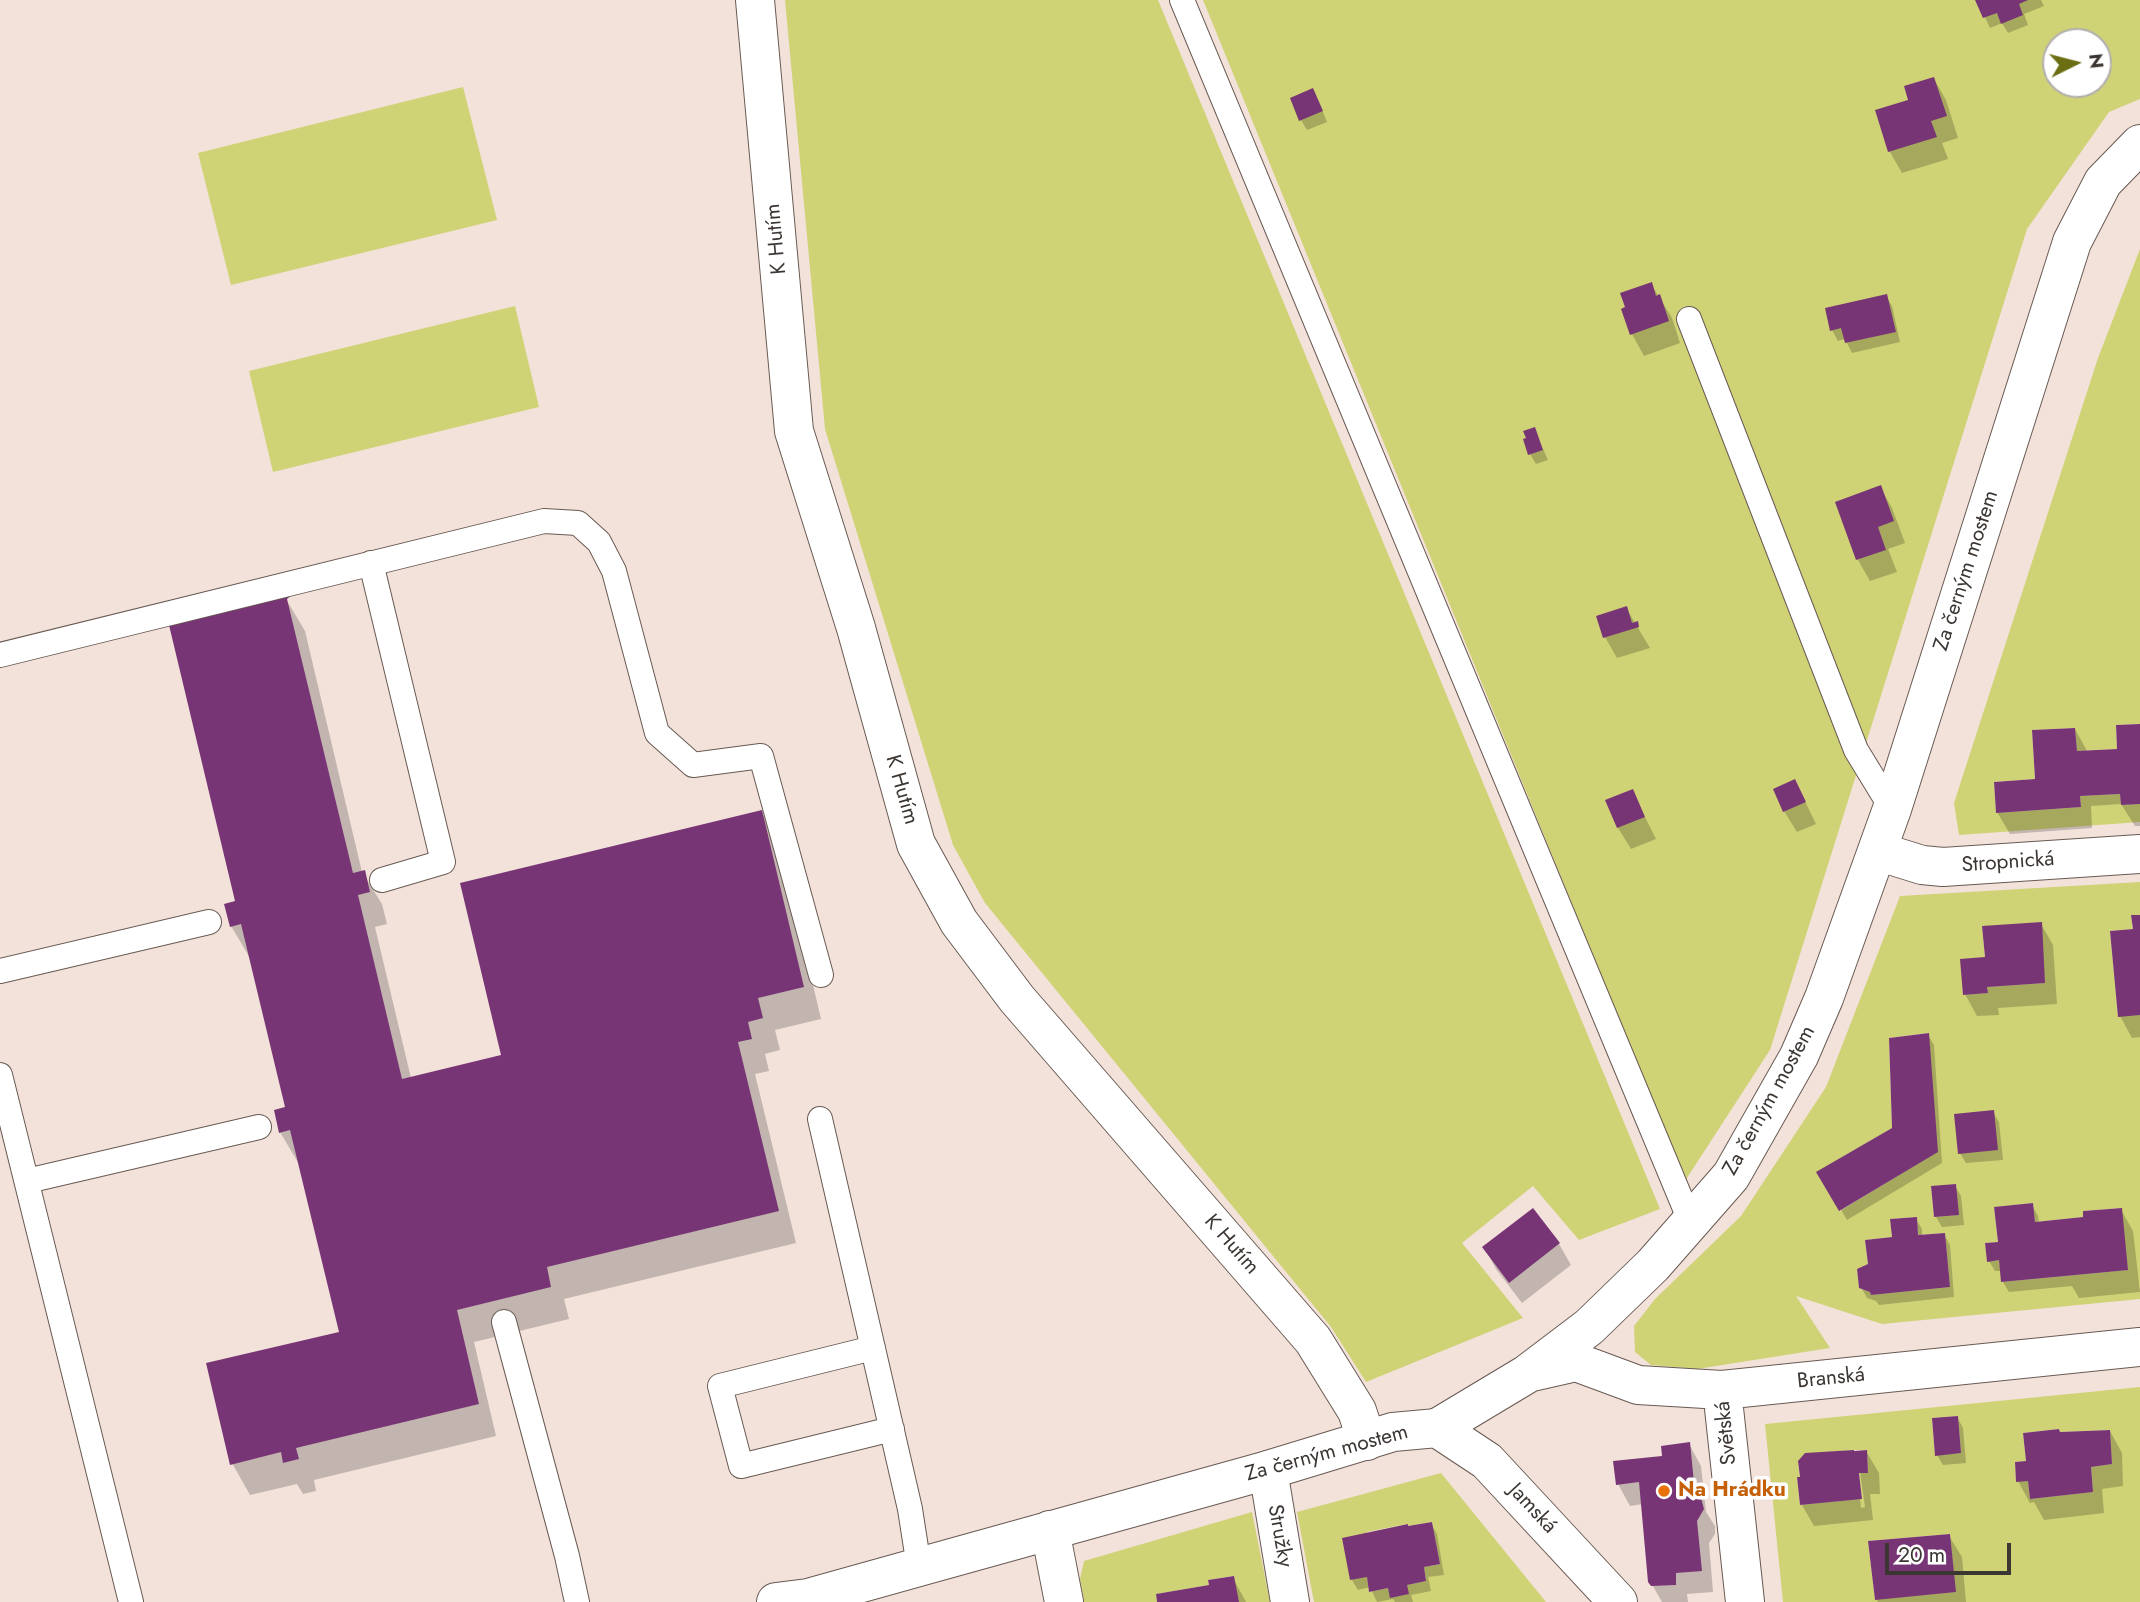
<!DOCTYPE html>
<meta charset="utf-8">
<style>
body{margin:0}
#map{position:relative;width:2140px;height:1602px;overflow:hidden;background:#f3e2da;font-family:Jost,sans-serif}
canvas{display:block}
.north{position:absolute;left:2042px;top:28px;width:70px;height:70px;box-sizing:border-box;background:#fff;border:2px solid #b1afad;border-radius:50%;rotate:84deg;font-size:19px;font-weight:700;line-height:28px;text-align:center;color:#3c3633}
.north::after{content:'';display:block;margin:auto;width:24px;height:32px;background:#6b6e12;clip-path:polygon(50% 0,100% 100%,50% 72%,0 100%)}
.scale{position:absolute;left:1885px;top:1543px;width:126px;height:32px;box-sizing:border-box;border:4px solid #3c3633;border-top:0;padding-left:9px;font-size:21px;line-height:24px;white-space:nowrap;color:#3c3633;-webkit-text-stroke:5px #fff;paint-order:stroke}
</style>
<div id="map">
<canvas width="2140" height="1602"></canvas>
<div class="north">N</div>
<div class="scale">20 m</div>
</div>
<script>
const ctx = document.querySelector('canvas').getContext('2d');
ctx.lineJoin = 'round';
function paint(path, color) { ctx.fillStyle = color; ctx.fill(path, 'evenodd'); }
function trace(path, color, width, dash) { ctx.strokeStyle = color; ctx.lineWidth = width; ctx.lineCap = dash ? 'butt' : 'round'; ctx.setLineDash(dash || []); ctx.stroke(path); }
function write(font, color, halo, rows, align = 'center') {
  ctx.font = font + ' Jost,sans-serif'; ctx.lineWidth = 7; ctx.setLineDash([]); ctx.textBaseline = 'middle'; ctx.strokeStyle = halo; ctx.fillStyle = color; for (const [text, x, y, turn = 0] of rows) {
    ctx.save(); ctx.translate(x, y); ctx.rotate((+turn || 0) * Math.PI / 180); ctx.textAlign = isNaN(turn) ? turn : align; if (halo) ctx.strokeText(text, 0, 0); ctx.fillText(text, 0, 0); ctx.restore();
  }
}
const green = new Path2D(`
 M 785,0 L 1158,0 L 1660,1209 L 1579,1240 L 1533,1186 L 1462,1243 L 1523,1318 L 1366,1382 L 1331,1327 L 985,903 L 953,845 L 825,429 Z
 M 1203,0 L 2140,0 L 2140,99 L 2109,112 L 2027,229 L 1770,1050 L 1685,1181 ZM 2056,42 L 2098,42 L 2098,84 L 2056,84 Z
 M 463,87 L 497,220 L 231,285 L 198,153 Z
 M 2140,249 L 2140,724 L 2116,725 L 2117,749 L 2077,751 L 2075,728 L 2032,730 L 2035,779 L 1994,782 L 1996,813 L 2081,807 L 2080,796 L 2120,794 L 2121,805 L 2140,804 L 2140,822 L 1959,835 L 1954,803 L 2098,358 Z
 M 515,306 L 539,407 L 273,472 L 249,371 Z
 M 2140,882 L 2140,915 L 2131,915 L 2133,929 L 2110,931 L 2118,1016 L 2140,1015 L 2140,1299 L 1882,1324 L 1796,1296 L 1830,1348 L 1697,1369 L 1651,1365 L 1635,1352 L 1634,1326 L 1655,1299 L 1741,1216 L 1826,1087 L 1900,896 ZM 1982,926 L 2045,983 L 1987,987 L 1987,993 L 1964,995 L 1985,957 ZM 1928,1033 L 1937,1152 L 1840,1211 L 1817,1172 L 1892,1128 L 1889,1038 ZM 1956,1184 L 1958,1215 L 1934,1217 L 1931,1187 ZM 2033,1203 L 2035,1222 L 2083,1217 L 2083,1211 L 2121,1208 L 2128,1270 L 2002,1282 L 1999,1260 L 1987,1261 L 1985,1243 L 1998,1242 L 1994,1208 ZM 1917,1217 L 1918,1235 L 1945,1233 L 1950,1287 L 1871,1295 L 1870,1292 L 1859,1288 L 1857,1270 L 1868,1264 L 1865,1240 L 1892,1237 L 1890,1219 Z
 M 2140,1387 L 2140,1602 L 1783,1602 L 1765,1424 ZM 1958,1416 L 1961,1453 L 1935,1455 L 1932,1418 ZM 2059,1429 L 2060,1432 L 2110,1430 L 2112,1464 L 2091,1467 L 2093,1492 L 2030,1499 L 2028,1481 L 2016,1481 L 2015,1462 L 2026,1461 L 2023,1433 ZM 1853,1450 L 1867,1450 L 1868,1472 L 1859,1473 L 1862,1499 L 1800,1505 L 1797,1478 L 1800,1477 L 1798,1462 L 1805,1454 ZM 1950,1534 L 1955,1592 L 1875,1599 L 1868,1541 Z
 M 1441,1473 L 1546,1602 L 1314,1602 L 1297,1512 ZM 1432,1522 L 1440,1564 L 1424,1567 L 1426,1581 L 1407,1585 L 1391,1598 L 1388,1588 L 1369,1592 L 1367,1577 L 1367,1532 L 1407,1524 L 1408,1526 Z
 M 1252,1512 L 1270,1602 L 1239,1602 L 1233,1576 L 1208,1580 L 1209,1585 L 1156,1594 L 1157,1602 L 1084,1602 L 1080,1579 L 1084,1561 Z`);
const shadow = new Path2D(`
 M 1977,0 L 2041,0 L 2044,6 L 2024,14 L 2028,25 L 2008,33 L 2002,23 L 1990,28 Z
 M 1934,79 L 1946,100 L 1958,138 L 1942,143 L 1948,159 L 1902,173 L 1890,152 L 1877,111 L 1910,101 Z
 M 1318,100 L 1327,122 L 1307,130 L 1301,120 Z
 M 1651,284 L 1672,318 L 1680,343 L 1644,356 L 1632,334 L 1623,310 Z
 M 1886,296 L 1892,306 L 1900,342 L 1852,353 L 1845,339 L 1838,341 L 1832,330 Z
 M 1534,429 L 1548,460 L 1536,464 L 1530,454 Z
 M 1880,487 L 1892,508 L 1905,543 L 1888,549 L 1897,572 L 1870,581 L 1858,560 L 1837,503 Z
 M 286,599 L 305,631 L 362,872 L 382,904 L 387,924 L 375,927 L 411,1078 L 503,1056 L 761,812 L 780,844 L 821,1019 L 775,1030 L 780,1050 L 765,1054 L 769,1071 L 755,1074 L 796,1243 L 564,1299 L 569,1319 L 474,1342 L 496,1436 L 314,1480 L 316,1491 L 303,1494 L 297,1484 L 250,1495 L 232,1463 L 341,1334 L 299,1164 L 280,1132 L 287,1108 L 250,958 L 231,926 L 237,902 Z
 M 1626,608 L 1650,648 L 1617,658 L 1605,637 Z
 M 2140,725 L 2140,826 L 2135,826 L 2121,804 L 2091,806 L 2092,828 L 2010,834 L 1997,812 L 2037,781 L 2075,729 L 2087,751 L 2116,750 Z
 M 1795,781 L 1816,824 L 1797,832 L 1784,811 Z
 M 1632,791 L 1656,839 L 1631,849 L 1618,828 L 1608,801 Z
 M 2140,916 L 2140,1037 L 2132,1038 L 2120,1016 L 2135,931 Z
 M 2041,924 L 2053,945 L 2057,1004 L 1998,1008 L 1999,1015 L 1977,1016 L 1965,994 L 1987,959 Z
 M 1928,1035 L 1934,1045 L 1942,1163 L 1847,1220 L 1819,1173 L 1894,1129 Z
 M 1993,1112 L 1999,1122 L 2003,1160 L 1966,1163 L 1960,1153 Z
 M 1955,1186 L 1961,1196 L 1964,1225 L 1942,1227 L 1936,1217 Z
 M 2032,1205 L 2038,1216 L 2039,1224 L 2060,1222 L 2121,1210 L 2133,1231 L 2140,1292 L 2079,1298 L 2072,1286 L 2009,1292 L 2003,1282 L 2002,1271 L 1995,1271 L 1989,1261 L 2000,1243 Z
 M 1532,1210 L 1559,1244 L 1571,1265 L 1522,1303 L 1496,1269 L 1484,1247 Z
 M 1916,1219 L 1922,1229 L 1922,1236 L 1944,1234 L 1950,1245 L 1954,1297 L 1879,1305 L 1876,1301 L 1867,1298 L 1861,1287 L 1869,1265 Z
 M 1957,1417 L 1963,1428 L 1966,1463 L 1943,1465 L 1937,1455 Z
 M 2110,1431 L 2122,1453 L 2123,1486 L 2102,1489 L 2104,1513 L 2044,1520 L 2034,1502 L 2030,1503 L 2018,1481 L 2028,1463 Z
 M 1689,1444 L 1701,1466 L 1706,1512 L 1715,1526 L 1715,1534 L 1709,1543 L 1713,1592 L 1687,1594 L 1688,1602 L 1662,1602 L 1650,1581 L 1643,1504 L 1630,1506 L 1618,1484 Z
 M 1866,1451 L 1879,1473 L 1880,1494 L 1870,1494 L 1873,1520 L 1814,1526 L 1802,1505 ZM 1857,1472 L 1860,1472 L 1865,1507 L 1861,1508 Z
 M 1431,1524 L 1437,1534 L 1444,1575 L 1428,1577 L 1431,1591 L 1411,1595 L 1413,1602 L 1395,1602 L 1393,1599 L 1377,1602 L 1370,1587 L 1358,1590 L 1352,1580 L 1408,1528 Z
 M 1949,1536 L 1962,1557 L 1966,1602 L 1878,1602 L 1876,1599 Z
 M 1233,1578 L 1246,1602 L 1159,1602 L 1210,1586 Z`);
const building = new Path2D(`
 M 1975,0 L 2028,0 L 2019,4 L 2023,15 L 2001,24 L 1997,13 L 1983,18 Z
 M 1934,77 L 1947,116 L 1931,121 L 1937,137 L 1888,152 L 1875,110 L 1908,100 L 1904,86 Z
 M 1313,88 L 1323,111 L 1299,121 L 1290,98 Z
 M 1652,282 L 1656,296 L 1660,294 L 1669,321 L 1630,335 L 1621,309 L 1625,307 L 1620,293 Z
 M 1887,294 L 1896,332 L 1845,343 L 1841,328 L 1830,331 L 1825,308 Z
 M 1535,427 L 1543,450 L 1528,455 L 1523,439 L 1526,438 L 1523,431 Z
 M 1881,485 L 1894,521 L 1878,527 L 1886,550 L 1856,560 L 1835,502 Z
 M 292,595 L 287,599 L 353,873 L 365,870 L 370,892 L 358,895 L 402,1079 L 501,1055 L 460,883 L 762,810 L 804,987 L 758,998 L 763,1018 L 748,1022 L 752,1039 L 738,1042 L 779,1211 L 547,1267 L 551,1287 L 457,1310 L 479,1404 L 296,1448 L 299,1459 L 283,1463 L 281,1452 L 230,1465 L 206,1363 L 339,1332 L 290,1130 L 279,1133 L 274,1110 L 285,1107 L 241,924 L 230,927 L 224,904 L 235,901 L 169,625 Z
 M 1627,606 L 1632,623 L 1638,621 L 1639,627 L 1603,638 L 1596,616 Z
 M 2140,724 L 2140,804 L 2121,805 L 2120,794 L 2099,795 L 2080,796 L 2081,807 L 1996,813 L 1994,782 L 2035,779 L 2032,730 L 2075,728 L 2077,751 L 2117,749 L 2116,725 Z
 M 1795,779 L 1806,802 L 1783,812 L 1773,789 Z
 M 1633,789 L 1645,817 L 1617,828 L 1605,800 Z
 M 2131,915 L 2140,915 L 2140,1015 L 2118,1017 L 2110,931 L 2133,929 Z
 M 2042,922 L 2045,983 L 1987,987 L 1988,993 L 1963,995 L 1960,959 L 1985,957 L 1982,926 Z
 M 1929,1033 L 1938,1152 L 1839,1211 L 1816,1172 L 1892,1128 L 1889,1038 Z
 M 1994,1110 L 1998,1150 L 1958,1154 L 1954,1114 Z
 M 1956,1184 L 1959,1215 L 1934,1217 L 1931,1186 Z
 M 2033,1203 L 2035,1222 L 2083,1217 L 2083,1211 L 2122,1208 L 2128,1270 L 2001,1282 L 1999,1260 L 1987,1262 L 1985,1243 L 1998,1242 L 1994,1207 Z
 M 1533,1208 L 1560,1243 L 1509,1283 L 1482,1247 Z
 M 1917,1217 L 1918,1235 L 1945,1233 L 1950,1287 L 1871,1295 L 1870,1292 L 1859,1288 L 1857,1269 L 1868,1264 L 1865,1240 L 1892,1237 L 1890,1219 Z
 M 1958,1416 L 1961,1453 L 1935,1456 L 1932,1418 Z
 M 2059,1429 L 2060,1432 L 2110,1430 L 2112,1464 L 2091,1467 L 2093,1492 L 2030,1499 L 2028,1481 L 2016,1482 L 2015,1462 L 2026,1461 L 2023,1433 Z
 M 1690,1442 L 1695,1493 L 1701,1498 L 1704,1509 L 1697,1521 L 1702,1571 L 1676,1573 L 1676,1585 L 1651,1586 L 1648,1582 L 1639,1482 L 1616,1485 L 1613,1461 L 1662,1456 L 1661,1446 Z
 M 1854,1450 L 1854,1451 L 1867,1450 L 1868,1473 L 1859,1473 L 1862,1499 L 1800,1505 L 1797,1477 L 1800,1477 L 1798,1461 L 1805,1453 Z
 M 1432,1522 L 1440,1564 L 1424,1567 L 1426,1581 L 1407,1585 L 1409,1594 L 1390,1598 L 1388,1588 L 1369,1592 L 1367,1577 L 1350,1580 L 1342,1538 L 1408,1524 L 1408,1526 Z
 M 1950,1534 L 1956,1592 L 1875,1600 L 1868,1541 Z
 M 1234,1576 L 1239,1602 L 1157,1602 L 1156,1594 L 1209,1585 L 1208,1580 Z`);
const service = new Path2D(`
 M 1182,0 L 1691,1223
 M 1689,319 L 1856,750 L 1892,809
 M 371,563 L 443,862 L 382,880
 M 0,655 L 544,521 L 578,523 L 599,542 L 614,571 L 657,733 L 693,765 L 761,756 L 821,975
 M 0,971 L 209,922
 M 0,1075 L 131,1602
 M 820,1119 L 910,1509 L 919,1567
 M 27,1181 L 259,1127
 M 504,1322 L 567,1556 L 577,1602
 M 873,1348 L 720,1386 L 741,1466 L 892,1429`);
const minor = new Path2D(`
 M 755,0 L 794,431 L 856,628 L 916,844 L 959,922 L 1017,999 L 1313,1340 L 1357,1411 L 1367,1441
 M 1877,851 L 1922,865 L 1943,867 L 2140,854
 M 1532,1372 L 1576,1362 L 1638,1385 L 1722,1390 L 2140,1347
 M 1722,1390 L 1745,1602
 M 1437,1428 L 1527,1374 L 1589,1327 L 1653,1265 L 1731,1176 L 1799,1056 L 1824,998 L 1892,809 L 2072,242 L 2103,182 L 2140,144
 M 1268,1470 L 1290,1602
 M 1050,1530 L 1064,1602`);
const tertiary = new Path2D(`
 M 776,1602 L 808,1598 L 919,1567 L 1268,1470 L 1393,1432 L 1437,1428 L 1487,1461 L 1618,1602`);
const markers = [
 [1664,1491,7,"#e8710a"]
];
const streetNames = [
 ["K Hutím",777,239,-95],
 ["Za černým mostem",1967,571,-72],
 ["K Hutím",901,790,74],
 ["Stropnická",2008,863,-4],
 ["Za černým mostem",1770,1101,-61],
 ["K Hutím",1231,1245,49],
 ["Branská",1831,1379,-6],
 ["Světská",1727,1433,-96],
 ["Za černým mostem",1327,1454,-15],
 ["Jamská",1532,1509,47],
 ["Stružky",1279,1536,80]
];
const foodNames = [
 ["Na Hrádku",1678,1491]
];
paint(green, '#d0d276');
paint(shadow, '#0003');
paint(building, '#783575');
trace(service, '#685a53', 26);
trace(minor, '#685a53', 40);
trace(tertiary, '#685a53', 40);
trace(service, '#fff', 24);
trace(minor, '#fff', 38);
trace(tertiary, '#fff', 38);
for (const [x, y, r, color] of markers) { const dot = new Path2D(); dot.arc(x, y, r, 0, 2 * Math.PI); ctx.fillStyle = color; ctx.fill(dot); trace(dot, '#fff', 2.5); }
write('21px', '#3c3633', '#fff', streetNames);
write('bold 21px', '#c56008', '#fff', foodNames, 'left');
</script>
